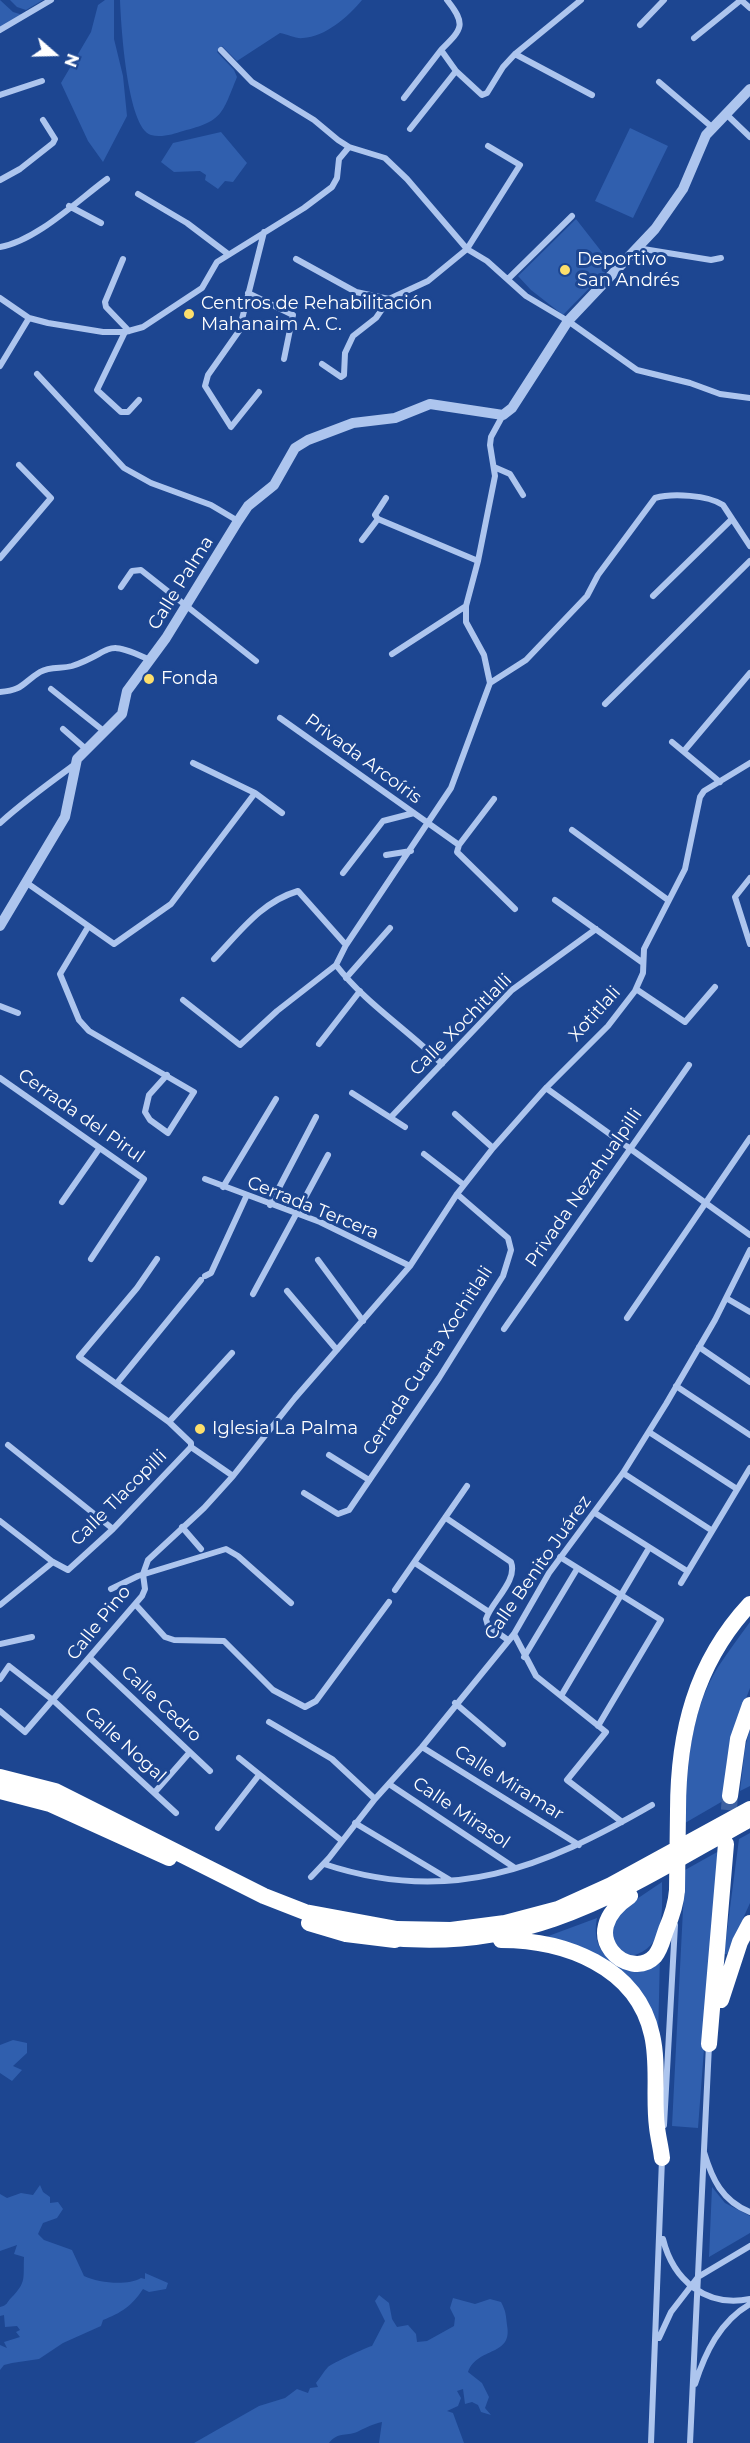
<!DOCTYPE html>
<meta charset="utf-8">
<style>
body{margin:0}
#map{position:relative;width:750px;height:2443px;overflow:hidden;background:#1d4691;font-family:Montserrat,sans-serif}
canvas{display:block}
.north{position:absolute;left:24px;top:24px;width:60px;height:60px;-webkit-text-stroke:4px #1d4691;paint-order:stroke;rotate:110deg;font-size:16px;font-weight:700;line-height:24px;text-align:center;color:#fff}
.north::after{content:'';display:block;margin:auto;width:21px;height:27px;background:#fff;clip-path:polygon(50% 0,100% 100%,50% 72%,0 100%)}
</style>
<div id="map">
<canvas width="750" height="2443"></canvas>
<div class="north">N</div>
</div>
<script>
const ctx = document.querySelector('canvas').getContext('2d');
ctx.lineJoin = 'round';
function paint(path, color) { ctx.fillStyle = color; ctx.fill(path, 'evenodd'); }
function trace(path, color, width, dash) { ctx.strokeStyle = color; ctx.lineWidth = width; ctx.lineCap = dash ? 'butt' : 'round'; ctx.setLineDash(dash || []); ctx.stroke(path); }
function write(font, color, halo, rows, align = 'center') {
  ctx.font = font + ' Montserrat,sans-serif'; ctx.lineWidth = 6; ctx.setLineDash([]); ctx.textBaseline = 'middle'; ctx.strokeStyle = halo; ctx.fillStyle = color; for (const [text, x, y, turn = 0] of rows) {
    ctx.save(); ctx.translate(x, y); ctx.rotate((+turn || 0) * Math.PI / 180); ctx.textAlign = isNaN(turn) ? turn : align; if (halo) ctx.strokeText(text, 0, 0); ctx.fillText(text, 0, 0); ctx.restore();
  }
}
const green = new Path2D(`
 M 0,0 L 13,12 L 23,15 L 0,28 Z
 M 10,0 L 43,0 L 26,10 L 17,7 Z
 M 105,0 L 114,0 L 114,39 L 123,76 L 127,116 L 103,162 L 88,141 L 61,83 L 91,32 L 98,5 Z
 M 120,0 L 362,0 C 348,17 325,37 303,38 C 296,39 287,34 280,33 L 237,61 L 222,46 L 217,52 L 234,70 L 237,77 C 222,114 223,121 183,131 C 174,134 161,138 151,135 C 127,128 121,24 120,0 Z
 M 630,128 L 668,146 L 633,218 L 595,201 Z
 M 221,132 L 247,163 L 233,182 L 225,181 L 218,189 L 205,180 L 206,175 L 200,171 L 174,172 L 161,162 L 173,143 Z
 M 576,219 L 612,265 L 563,315 L 531,290 L 518,276 Z
 M 750,1622 L 750,1688 L 735,1727 L 727,1761 L 723,1801 L 685,1823 C 687,1770 689,1714 718,1667 C 728,1652 739,1637 750,1622 Z
 M 750,1728 L 750,1786 L 740,1791 L 745,1748 Z
 M 750,1833 L 750,1903 L 727,1954 L 724,1954 L 739,1839 Z
 M 719,1851 L 698,2128 L 672,2126 L 685,1870 Z
 M 662,1882 C 662,1911 666,1948 631,1956 L 614,1947 L 610,1924 L 619,1911 Z
 M 597,1918 C 592,1942 602,1959 624,1968 L 660,1954 L 658,2040 L 635,1993 L 543,1938 Z
 M 13,2040 L 27,2043 L 27,2053 L 13,2066 L 22,2070 L 12,2081 L 0,2073 L 0,2045 Z
 M 40,2185 L 43,2192 L 50,2197 L 50,2203 L 58,2202 L 63,2209 L 57,2218 L 43,2223 L 38,2234 L 44,2240 L 72,2250 L 84,2276 C 99,2283 127,2286 141,2278 L 145,2279 L 145,2273 L 168,2283 L 166,2289 L 149,2292 L 143,2289 C 132,2306 121,2313 103,2320 L 101,2326 L 63,2343 L 39,2359 L 12,2363 L 4,2365 L 0,2370 L 0,2345 L 7,2348 L 4,2342 L 20,2337 L 16,2332 L 20,2330 L 17,2326 L 5,2327 L 4,2315 L 0,2316 L 0,2307 C 8,2305 6,2303 11,2298 C 27,2282 23,2278 24,2257 L 14,2254 L 17,2245 L 0,2251 L 0,2194 L 7,2198 L 21,2193 L 33,2195 Z
 M 712,2187 L 725,2203 L 750,2216 L 750,2233 L 709,2257 Z
 M 379,2295 L 389,2303 L 392,2319 L 397,2327 L 408,2325 L 416,2334 L 417,2342 L 427,2341 L 454,2326 L 455,2318 L 450,2308 L 453,2298 L 475,2304 L 490,2299 L 501,2302 C 506,2311 506,2316 507,2325 C 513,2357 478,2346 468,2372 L 482,2383 L 489,2397 L 485,2408 L 491,2415 L 481,2412 L 478,2405 L 472,2402 L 465,2404 L 463,2389 L 457,2391 L 461,2398 L 458,2406 L 447,2411 L 453,2413 L 464,2443 L 379,2443 L 382,2422 C 373,2424 367,2427 359,2431 C 348,2437 338,2431 329,2443 L 194,2443 L 259,2406 L 285,2398 L 297,2389 L 308,2393 L 310,2388 L 318,2387 L 316,2383 C 320,2378 324,2371 328,2367 C 331,2364 367,2347 372,2346 L 385,2321 L 375,2301 Z`);
const motorwayTunnel = new Path2D(`
 M 727,1834 L 730,1796`);
const minor = new Path2D(`
 M 447,0 C 467,25 462,29 441,50 L 456,71 L 482,95 L 487,93 L 503,67 L 515,54 L 581,0
 M 640,25 L 664,0
 M 0,30 L 51,0
 M 694,38 L 741,0 L 750,8
 M 221,50 L 252,82 L 314,120 L 338,140 L 349,147 L 385,158 L 407,179 L 467,249 L 487,261 L 526,296 L 568,321 L 637,370 L 690,383 L 720,394 L 750,398
 M 515,54 L 592,95
 M 659,82 L 713,128
 M 0,95 L 42,81
 M 404,98 L 441,50
 M 726,114 L 750,137
 M 410,129 L 456,71
 M 0,180 L 20,169 L 53,143 L 55,139 L 43,120
 M 138,194 L 187,223 L 228,254
 M 69,206 L 101,223
 M 0,247 C 36,241 77,201 107,179
 M 637,248 L 711,260 L 721,258
 M 123,259 L 105,302 L 106,307 L 129,331
 M 296,259 L 356,292 L 389,299
 M 508,279 L 572,216
 M 248,293 L 293,315 L 284,359
 M 0,298 L 29,318 L 48,323 L 103,332 L 125,332 L 143,327 L 202,288 L 217,262 L 304,208 L 332,187 L 337,178 L 339,159 L 349,147
 M 125,332 L 97,390 L 121,412 L 128,412 L 139,400
 M 322,364 L 341,377 L 344,375 L 345,353 L 353,336 L 376,318 L 389,299 L 428,281 L 467,249 L 520,165 L 488,146
 M 0,366 L 29,318
 M 37,374 L 124,468 L 151,483 L 211,505 L 238,521
 M 259,392 L 231,427 L 205,386 L 208,375 L 239,331 L 264,232
 M 494,467 L 510,474 L 523,495
 M 386,498 L 375,515 L 378,519 L 478,561
 M 362,540 L 378,519
 M 0,558 L 51,498 L 19,465
 M 121,587 L 132,571 L 141,570 L 256,661
 M 653,596 L 732,519
 M 392,654 L 466,606
 M 490,683 L 526,660 L 587,596 L 598,575 L 655,498 C 672,493 708,495 723,505 L 750,546
 M 51,689 L 105,732
 M 0,692 C 24,690 22,683 40,672 C 50,666 62,669 72,666 C 114,652 102,637 150,660
 M 605,704 L 750,561
 M 280,718 L 459,845
 M 63,729 L 87,750
 M 672,742 L 720,782
 M 684,751 L 750,673
 M 193,763 L 255,793 L 282,813
 M 0,823 C 23,802 48,784 74,765
 M 572,830 L 668,900
 M 459,845 L 457,852 L 515,909
 M 459,845 L 494,799
 M 386,855 L 411,851
 M 343,873 L 383,821 L 414,813
 M 750,878 L 735,897 L 750,944
 M 27,883 L 114,944 L 171,904 L 255,793
 M 555,900 L 643,963
 M 88,927 L 60,974 L 79,1020 L 89,1031 L 194,1092 L 168,1133 L 150,1120 L 145,1112 L 149,1095 L 167,1075
 M 214,959 C 240,932 261,902 298,891 L 346,945
 M 336,965 C 366,1004 407,1029 442,1064
 M 346,978 L 390,928
 M 636,989 L 685,1022 L 715,987
 M 183,1000 L 240,1045 L 277,1011 L 336,965 L 346,945 L 451,788 L 490,683 L 484,655 L 466,622 L 466,606 L 478,561 L 495,476 L 490,445 L 491,437 L 503,415
 M 0,1006 L 18,1013
 M 319,1044 L 360,991
 M 0,1078 L 144,1179 L 91,1259
 M 546,1088 L 750,1235
 M 352,1093 L 405,1127
 M 455,1114 L 493,1148
 M 391,1117 L 512,990 L 596,929
 M 424,1154 L 464,1185
 M 205,1179 L 320,1222 L 410,1266
 M 223,1187 L 276,1099
 M 62,1202 L 99,1149
 M 270,1205 L 316,1117
 M 157,1259 L 137,1288 L 79,1357 L 169,1422 L 191,1443 L 191,1447 L 233,1476
 M 318,1260 L 363,1321
 M 205,1276 L 211,1273 L 246,1197
 M 287,1291 L 337,1350
 M 253,1294 L 328,1155
 M 726,1298 L 750,1312
 M 627,1318 L 750,1138
 M 504,1329 L 689,1065
 M 699,1347 L 750,1382
 M 117,1383 L 201,1280
 M 676,1386 L 750,1435
 M 169,1422 L 232,1353
 M 649,1432 L 737,1489
 M 8,1445 L 113,1529
 M 329,1455 L 369,1480
 M 623,1473 L 711,1530
 M 304,1493 L 338,1514 L 349,1510 L 439,1378 L 503,1276 L 511,1250 L 508,1238 L 457,1194
 M 595,1513 L 687,1571
 M 446,1518 L 511,1562 C 518,1581 492,1601 486,1619 L 488,1626 L 508,1640
 M 0,1521 L 53,1562 L 68,1570 L 113,1529 L 191,1447
 M 182,1527 L 201,1549
 M 560,1557 L 661,1620 L 598,1726
 M 415,1563 L 489,1612
 M 681,1583 L 750,1468
 M 111,1589 L 138,1576 L 226,1549 L 238,1556 L 291,1603
 M 395,1590 L 467,1486
 M 0,1605 L 53,1562
 M 136,1605 L 165,1637 L 174,1640 L 224,1641 L 273,1690 L 305,1707 L 316,1701 L 389,1602
 M 514,1634 L 536,1676 L 606,1732 L 567,1780 L 622,1822
 M 0,1644 L 32,1637
 M 524,1657 L 577,1569
 M 91,1659 L 210,1771
 M 0,1679 L 9,1666 L 54,1701 L 176,1813
 M 561,1696 L 649,1548
 M 455,1703 L 503,1744
 M 0,1711 L 25,1732 L 142,1596 L 145,1589 L 143,1574 L 148,1560 L 204,1508 L 233,1476 L 295,1398 L 410,1266 L 457,1194 L 493,1148 L 546,1088 L 608,1026 L 635,991 L 643,973 L 644,949 L 685,869 L 700,797 L 704,791 L 750,763
 M 269,1722 L 332,1759 L 375,1799
 M 422,1747 L 579,1845
 M 239,1758 L 342,1841
 M 389,1784 L 515,1868
 M 155,1792 L 190,1752
 M 355,1823 L 450,1880
 M 218,1828 L 259,1775
 M 324,1864 C 450,1906 543,1868 652,1805
 M 311,1877 L 329,1858 L 375,1799 L 422,1747 L 514,1634 L 549,1573 L 623,1473 L 666,1404 L 715,1320 L 750,1250
 M 664,2125 L 675,1925
 M 704,2152 C 712,2179 722,2201 750,2212
 M 663,2239 C 673,2280 706,2308 750,2299
 M 659,2338 L 671,2312 L 698,2277 L 750,2246
 M 695,2384 C 705,2353 720,2321 750,2304
 M 651,2443 L 662,2159
 M 690,2443 L 709,2045`);
const tertiary = new Path2D(`
 M 0,926 L 65,817 L 77,759 L 122,714 L 127,691 L 166,638 L 238,521 L 248,506 L 274,485 L 295,448 L 308,440 L 353,423 L 395,418 L 430,404 L 503,415 L 512,408 L 568,321 L 655,229 L 683,189 L 706,135 L 750,89`);
const motorway = new Path2D(`
 M 730,1796 L 738,1739 L 750,1705
 M 678,1811 C 678,1733 695,1663 750,1604
 M 630,1896 C 572,1935 630,1983 655,1956 C 661,1949 663,1938 666,1930 C 672,1916 676,1905 677,1890
 M 382,1937 C 533,1955 625,1888 750,1819
 M 501,1940 C 564,1940 637,1966 652,2035 C 659,2065 653,2096 657,2127 C 658,2137 661,2148 662,2158
 M 721,2000 L 740,1942 L 750,1923
 M 709,2044 L 726,1844`);
const motorwayBridge = new Path2D(`
 M 0,1777 L 55,1791 L 264,1896 L 305,1912 L 397,1929 L 451,1930 L 505,1923 L 558,1909 L 611,1885 L 750,1809
 M 0,1791 L 50,1804 L 169,1858
 M 677,1890 L 678,1811
 M 309,1923 L 346,1934 L 395,1940`);
const markers = [
 [565,270,6,"#fddf6c"],
 [189,314,6,"#fddf6c"],
 [149,679,6,"#fddf6c"],
 [200,1429,6,"#fddf6c"]
];
const poiNames = [
 ["Deportivo",577,260],
 ["San Andrés",577,281],
 ["Centros de Rehabilitación",201,304],
 ["Mahanaim A. C.",201,325],
 ["Fonda",161,679],
 ["Iglesia La Palma",212,1429]
];
const streetNames = [
 ["Calle Palma",181,583,-58],
 ["Privada Arcoíris",363,759,36],
 ["Xotitlali",595,1014,-48],
 ["Calle Xochitlalli",461,1025,-45],
 ["Cerrada del Pirul",81,1116,35],
 ["Privada Nezahualpilli",584,1188,-55],
 ["Cerrada Tercera",313,1208,22],
 ["Cerrada Cuarta Xochitlali",428,1361,-57],
 ["Calle Tlacopilli",119,1498,-45],
 ["Calle Benito Juárez",538,1568,-55],
 ["Calle Pino",99,1623,-51],
 ["Calle Cedro",161,1704,43],
 ["Calle Nogal",125,1745,42],
 ["Calle Miramar",509,1783,32],
 ["Calle Mirasol",461,1813,34]
];
paint(green, '#305fae');
trace(motorwayTunnel, '#3f62a2', 16, [16, 8]);
trace(minor, '#adc5ee', 6);
trace(tertiary, '#adc5ee', 10);
trace(motorway, '#fff', 16);
trace(motorwayBridge, '#fff', 16);
for (const [x, y, r, color] of markers) { const dot = new Path2D(); dot.arc(x, y, r, 0, 2 * Math.PI); ctx.fillStyle = color; ctx.fill(dot); trace(dot, '#1d4691', 2); }
write('18px', '#fff', '#1d4691', poiNames, 'left');
write('18px', '#fff', '#1d4691', streetNames);
</script>
